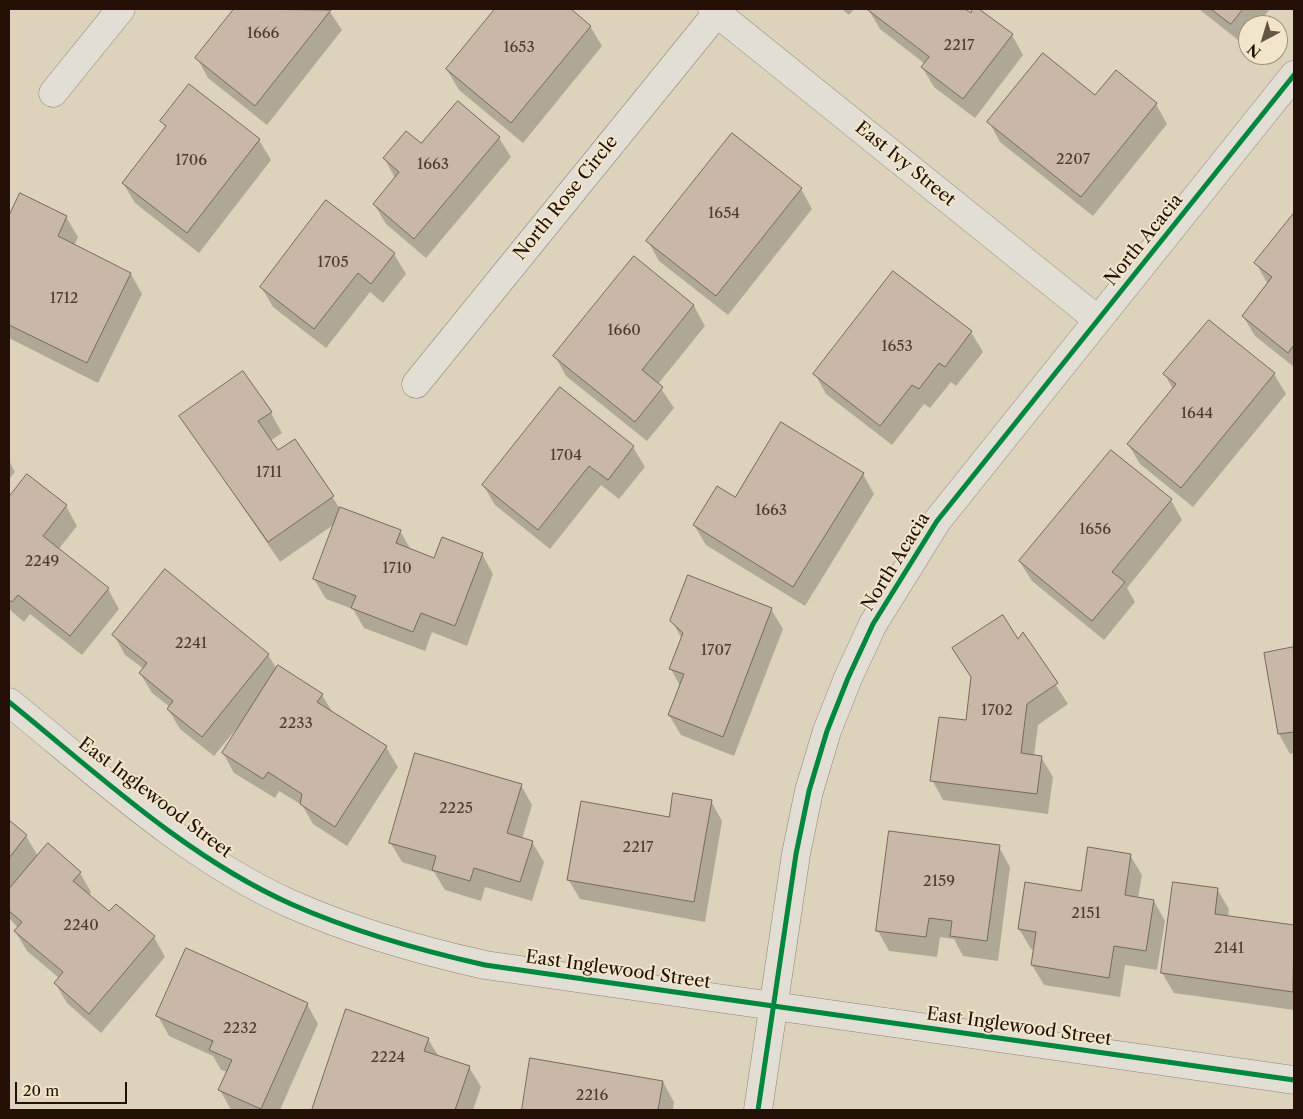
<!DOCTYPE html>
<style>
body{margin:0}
#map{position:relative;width:1303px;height:1119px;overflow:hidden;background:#ddd3bc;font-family:"Libre Caslon Text",serif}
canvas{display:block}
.frame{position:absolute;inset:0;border:10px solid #251007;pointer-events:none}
.north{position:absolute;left:1238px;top:15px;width:50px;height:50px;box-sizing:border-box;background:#f1e6ca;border:1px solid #9f907c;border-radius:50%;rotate:219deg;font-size:14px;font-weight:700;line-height:20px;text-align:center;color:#251007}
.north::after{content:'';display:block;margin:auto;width:18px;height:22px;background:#655446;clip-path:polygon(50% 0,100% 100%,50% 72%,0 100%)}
.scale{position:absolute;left:15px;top:1082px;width:112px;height:22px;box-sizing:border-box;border:2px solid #251007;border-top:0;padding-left:6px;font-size:15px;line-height:18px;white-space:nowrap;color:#251007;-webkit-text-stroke:4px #f1e6ca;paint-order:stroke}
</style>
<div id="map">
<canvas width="1303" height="1119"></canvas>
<div class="frame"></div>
<div class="north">N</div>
<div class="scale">20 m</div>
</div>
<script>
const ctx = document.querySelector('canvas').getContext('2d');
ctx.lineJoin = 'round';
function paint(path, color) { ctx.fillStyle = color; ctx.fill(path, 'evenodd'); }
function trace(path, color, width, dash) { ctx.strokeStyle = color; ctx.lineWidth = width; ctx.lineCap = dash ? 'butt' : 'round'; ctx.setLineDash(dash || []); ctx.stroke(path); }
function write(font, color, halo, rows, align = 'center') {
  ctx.font = font + ' "Libre Caslon Text",serif'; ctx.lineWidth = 4; ctx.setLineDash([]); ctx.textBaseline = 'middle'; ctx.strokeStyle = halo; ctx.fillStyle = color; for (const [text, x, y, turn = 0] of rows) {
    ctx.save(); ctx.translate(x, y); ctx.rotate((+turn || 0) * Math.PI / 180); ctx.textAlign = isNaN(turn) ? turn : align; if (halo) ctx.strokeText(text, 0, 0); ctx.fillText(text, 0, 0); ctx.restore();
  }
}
const shadow = new Path2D(`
 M 236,9 L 328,9 L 342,30 L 267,125 L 208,78 L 197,58 Z
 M 497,9 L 569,9 L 590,26 L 602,46 L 523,143 L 459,90 L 447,70 Z
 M 842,9 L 854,9 L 849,15 Z
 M 868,9 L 963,9 L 971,15 L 974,9 L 977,9 L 1012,35 L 1023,55 L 975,118 L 934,87 L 922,67 L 925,64 L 880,29 Z
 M 1199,9 L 1270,9 L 1257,25 L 1248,25 L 1248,37 L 1243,44 Z
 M 189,86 L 259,140 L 271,160 L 199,253 L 135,203 L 123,183 L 166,128 L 162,121 Z
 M 1095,97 L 1156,104 L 1167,124 L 1093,216 L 1000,142 L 989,122 Z
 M 499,138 L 511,157 L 426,258 L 386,224 L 374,204 L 395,178 L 384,158 L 422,145 Z
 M 801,189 L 812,209 L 728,315 L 659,261 L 648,241 Z
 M 21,195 L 66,217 L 78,237 L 74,246 L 131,274 L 142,294 L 98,383 L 9,338 L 9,219 Z
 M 1294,215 L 1294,367 L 1255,336 L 1243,316 L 1267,283 L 1256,263 Z
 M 394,254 L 406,274 L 383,303 L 370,292 L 326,348 L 273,307 L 261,287 Z
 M 634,258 L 694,306 L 705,326 L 658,384 L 674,408 L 647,441 L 566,376 L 555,356 Z
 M 893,272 L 971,332 L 983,352 L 956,386 L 951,382 L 930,408 L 924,404 L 892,445 L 826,394 L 815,374 Z
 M 1209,321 L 1274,374 L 1286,394 L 1193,507 L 1140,464 L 1128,444 L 1173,389 L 1165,375 Z
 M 271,413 L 282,433 L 270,441 L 278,452 L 294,441 L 341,510 L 400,531 L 411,550 L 435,560 L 482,554 L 493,574 L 467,646 L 432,632 L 425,651 L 364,628 L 353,609 L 326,599 L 314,579 L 336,523 L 280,562 L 181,416 Z
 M 633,447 L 645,467 L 619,499 L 601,485 L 550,549 L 495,505 L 483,485 Z
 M 9,461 L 15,472 L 9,479 Z
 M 863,474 L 874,494 L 805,606 L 706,545 L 694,525 L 735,499 Z
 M 27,476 L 66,506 L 77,526 L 58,550 L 108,589 L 119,609 L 82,655 L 30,614 L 24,622 L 9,609 L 9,499 Z
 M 1171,500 L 1182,520 L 1127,588 L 1135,602 L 1104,640 L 1032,581 L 1020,562 Z
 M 771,609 L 783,629 L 734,756 L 681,735 L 669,715 L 680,686 L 671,669 L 682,639 L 672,621 Z
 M 1023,634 L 1068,704 L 1038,725 L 1034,756 L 1041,757 L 1053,777 L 1048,814 L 943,800 L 932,780 L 967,722 L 972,679 L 954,649 L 1018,641 Z
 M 114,635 L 268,655 L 277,669 L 322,695 L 333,713 L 386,747 L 398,767 L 347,846 L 313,824 L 302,805 L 279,791 L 275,798 L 234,773 L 223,753 L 238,729 L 237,728 L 214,756 L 180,729 L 168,709 L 170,707 L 152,693 L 140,673 L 144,669 L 125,655 Z
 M 1294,649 L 1294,753 L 1290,754 L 1279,734 L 1265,654 Z
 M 521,785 L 532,805 L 522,839 L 532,842 L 544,862 L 532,901 L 485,887 L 481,901 L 445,890 L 434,872 L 402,862 L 390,842 Z
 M 711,801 L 722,821 L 705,922 L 580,899 L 568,879 Z
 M 9,821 L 26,836 L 38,856 L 80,873 L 91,892 L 89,896 L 109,913 L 154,937 L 165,957 L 101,1033 L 67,1003 L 55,983 L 59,978 L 27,951 L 15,931 L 18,928 L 9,918 Z
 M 999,847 L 1010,867 L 998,961 L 963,956 L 954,939 L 940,937 L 937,957 L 889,951 L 878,931 Z
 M 1130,855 L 1142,875 L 1138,898 L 1154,901 L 1165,921 L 1157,970 L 1125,965 L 1120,997 L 1044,985 L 1032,965 L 1035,950 L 1031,949 L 1019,929 L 1083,892 Z
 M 1217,889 L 1229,909 L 1228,917 L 1294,927 L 1294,1010 L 1174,993 L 1162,973 Z
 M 307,1004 L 318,1024 L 280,1110 L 231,1110 L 220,1090 L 228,1072 L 221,1070 L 213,1056 L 169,1036 L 158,1016 Z
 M 347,1011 L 428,1039 L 439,1057 L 469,1067 L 481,1087 L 473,1110 L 313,1110 Z
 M 531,1059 L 663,1082 L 674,1102 L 673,1110 L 523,1110 Z`);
const building = new Path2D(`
 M 234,9 L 331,10 L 255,106 L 195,58 Z
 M 495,9 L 571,9 L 591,26 L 511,123 L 446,69 Z
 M 867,9 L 965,9 L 971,13 L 972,9 L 979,9 L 1013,34 L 963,99 L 921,67 L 929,57 Z
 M 1211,9 L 1243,9 L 1231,24 Z
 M 1043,53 L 1095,95 L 1116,70 L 1157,103 L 1081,197 L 987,122 Z
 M 189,84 L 260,139 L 187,233 L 122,183 L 166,126 L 160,121 Z
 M 458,101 L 500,137 L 414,239 L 373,204 L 399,172 L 383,158 L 406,131 L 421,143 Z
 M 732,133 L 802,188 L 716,296 L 646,241 Z
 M 20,193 L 67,216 L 58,236 L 131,273 L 87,363 L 9,325 L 9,216 Z
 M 326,200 L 395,253 L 371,284 L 358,273 L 314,329 L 260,287 Z
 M 1294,213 L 1294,345 L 1288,353 L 1242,316 L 1272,277 L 1254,263 Z
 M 634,256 L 694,305 L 642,370 L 663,387 L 635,422 L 553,356 Z
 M 893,271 L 972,331 L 945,367 L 939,363 L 919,389 L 912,385 L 880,426 L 813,374 Z
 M 1209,320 L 1275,373 L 1181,488 L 1127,444 L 1176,384 L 1163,374 Z
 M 243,371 L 272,412 L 258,421 L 278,450 L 295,439 L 334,496 L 268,542 L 179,416 Z
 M 560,387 L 634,446 L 608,480 L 589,466 L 538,530 L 482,485 Z
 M 781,422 L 864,473 L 793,587 L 693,525 L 717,486 L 735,497 Z
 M 1111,450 L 1172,499 L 1112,572 L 1125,582 L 1092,621 L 1019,561 Z
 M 27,474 L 67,505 L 43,536 L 109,588 L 70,636 L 18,595 L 12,602 L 9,600 L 9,497 Z
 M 340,507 L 401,530 L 396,543 L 434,558 L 442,537 L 483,553 L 455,626 L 421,613 L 413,632 L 351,608 L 356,596 L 313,579 Z
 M 165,569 L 269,654 L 202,737 L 167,709 L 173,701 L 139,673 L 147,663 L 112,635 Z
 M 688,575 L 772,608 L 723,737 L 668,715 L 684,674 L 669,669 L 683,633 L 670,621 Z
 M 1003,615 L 1018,639 L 1023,632 L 1058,683 L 1027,704 L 1021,753 L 1042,756 L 1037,794 L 930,781 L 939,717 L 966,720 L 971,677 L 952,648 Z
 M 1294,647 L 1294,732 L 1278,734 L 1264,653 Z
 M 278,665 L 323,694 L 317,702 L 387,746 L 335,827 L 300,804 L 302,794 L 268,772 L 263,779 L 222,753 Z
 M 415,753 L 522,784 L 507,833 L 533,841 L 520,882 L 474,868 L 470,881 L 432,870 L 436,856 L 389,843 Z
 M 673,793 L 712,800 L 694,902 L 567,880 L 581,801 L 669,817 Z
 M 9,820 L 27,835 L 9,858 Z
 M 889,831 L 1000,845 L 987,941 L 950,936 L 952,921 L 929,918 L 926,937 L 876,931 Z
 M 48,843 L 81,872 L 73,881 L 109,911 L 116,904 L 155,936 L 89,1014 L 54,983 L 63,972 L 14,931 L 22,922 L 9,911 L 9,889 Z
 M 1088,847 L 1131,854 L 1125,895 L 1154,900 L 1146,951 L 1114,946 L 1109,978 L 1031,965 L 1036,932 L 1018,929 L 1025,882 L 1081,891 Z
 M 1173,882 L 1218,888 L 1215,914 L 1294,925 L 1293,992 L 1161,973 Z
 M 186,948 L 308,1003 L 261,1109 L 218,1090 L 232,1060 L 209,1050 L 213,1041 L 156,1016 Z
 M 346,1009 L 429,1038 L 424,1051 L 470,1066 L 455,1110 L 312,1110 Z
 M 530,1058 L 663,1081 L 658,1110 L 522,1110 Z`);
const minor = new Path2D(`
 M 712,9 L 1098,320
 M 53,93 L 121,9
 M 416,384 L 717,13
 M 9,702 C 98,774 186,857 291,904 C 354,932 418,950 485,965 L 1294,1080
 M 758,1110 L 796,854 L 809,791 L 827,731 L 848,678 L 873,624 L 937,521 L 1294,75`);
const cycleway = new Path2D(`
 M 9,702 C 98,774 186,857 291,904 C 354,932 418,950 485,965 L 1294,1080
 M 758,1110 L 796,854 L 809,791 L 827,731 L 848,678 L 873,624 L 937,521 L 1294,75`);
const numberNames = [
 ["1666",263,34],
 ["2217",959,46],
 ["1653",519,48],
 ["2207",1073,160],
 ["1706",191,161],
 ["1663",433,165],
 ["1654",724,214],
 ["1705",333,263],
 ["1712",64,299],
 ["1660",624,331],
 ["1653",897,347],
 ["1644",1197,414],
 ["1704",566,456],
 ["1711",269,473],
 ["1663",771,511],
 ["1656",1095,530],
 ["2249",42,562],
 ["1710",397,569],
 ["2241",191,644],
 ["1707",716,651],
 ["1702",997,711],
 ["2233",296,724],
 ["2225",456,809],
 ["2217",638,848],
 ["2159",939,882],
 ["2151",1086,914],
 ["2240",81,926],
 ["2141",1229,949],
 ["2232",240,1029],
 ["2224",388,1058],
 ["2216",592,1096]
];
const streetNames = [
 ["East Ivy Street",905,164,39],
 ["North Rose Circle",566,198,-51],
 ["North Acacia",1144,240,-51],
 ["North Acacia",896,562,-58],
 ["East Inglewood Street",155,798,37],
 ["East Inglewood Street",618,970,8],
 ["East Inglewood Street",1019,1027,8]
];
paint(shadow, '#0003');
paint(building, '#c9b7a7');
trace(building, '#726a5e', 1);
trace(minor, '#8c8476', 29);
trace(minor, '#e3ded3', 28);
trace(cycleway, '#00873e', 5);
write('15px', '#4e3a2f', null, numberNames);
write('18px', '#251007', '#f1e6ca', streetNames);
</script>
